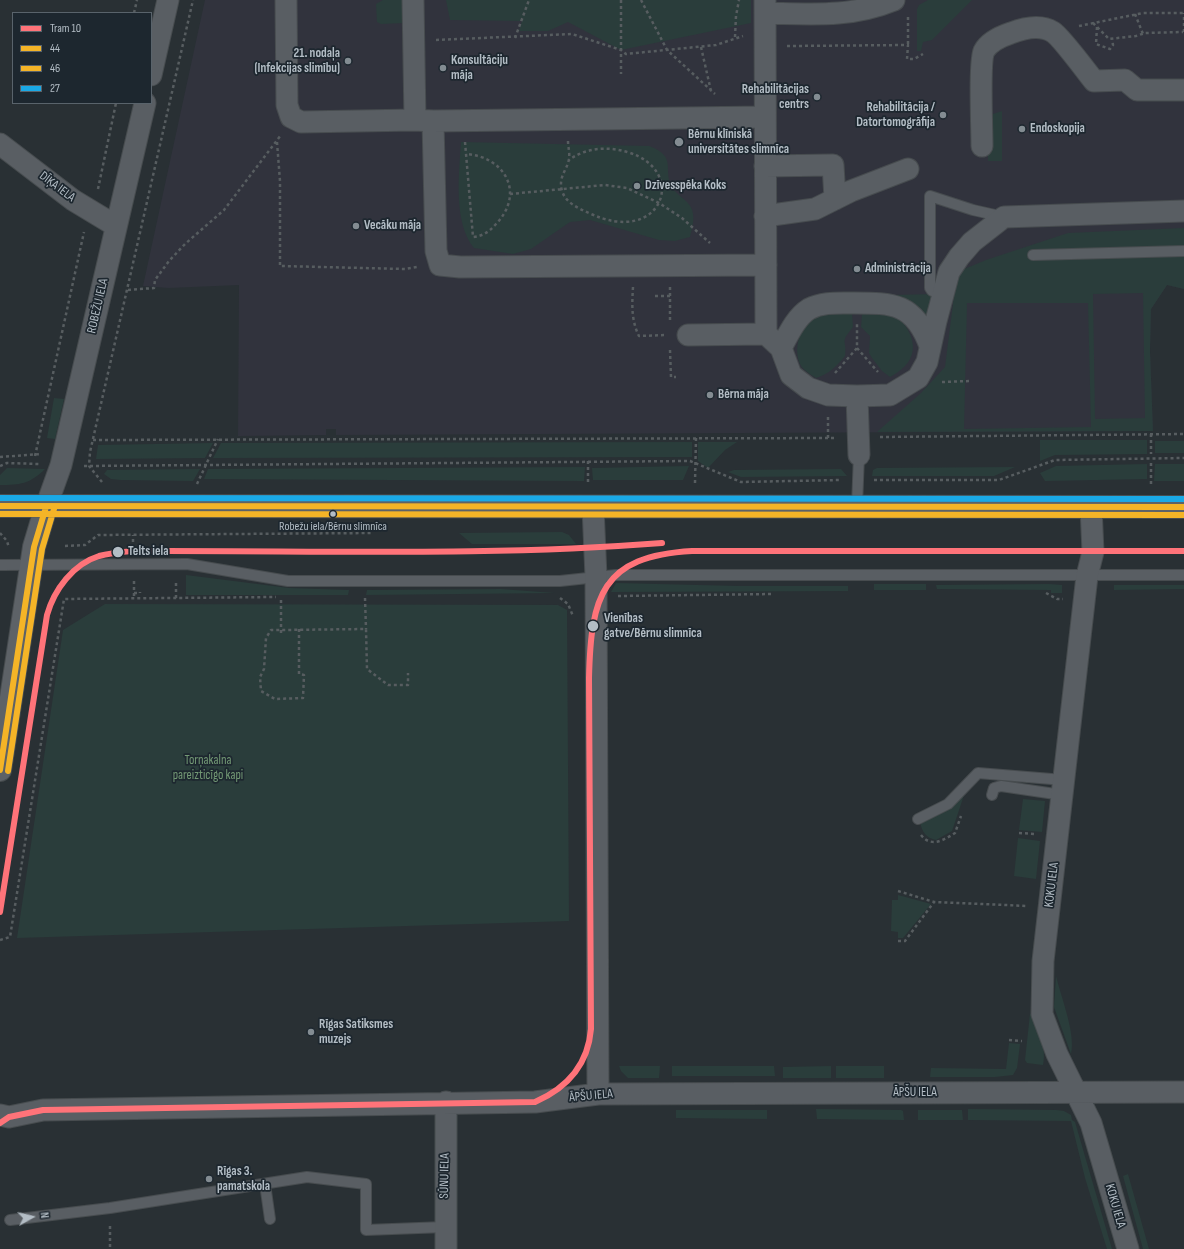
<!DOCTYPE html>
<meta charset="utf-8">
<style>
body{margin:0}
#map{position:relative;width:1184px;height:1249px;overflow:hidden;background:#293034;font-family:"Sofia Sans Condensed",sans-serif}
canvas{display:block}
.legend{position:absolute;left:12px;top:12px;width:140px;height:92px;box-sizing:border-box;background:#1d272f;border:1px solid #59636b;margin:0;padding:5px 7px;list-style:none;font-size:12px;color:#b3bdc5}
.legend li{display:flex;align-items:center;gap:8px;height:20px}
.legend b{width:20px;border:1px solid #59636b}
.north{position:absolute;left:12px;top:1197px;width:40px;height:40px;-webkit-text-stroke:3px #1d272f;paint-order:stroke;rotate:82deg;font-size:11px;font-weight:700;line-height:16px;text-align:center;color:#b3bdc5}
.north::after{content:'';display:block;margin:auto;width:14px;height:18px;background:#b3bdc5;clip-path:polygon(50% 0,100% 100%,50% 72%,0 100%)}
</style>
<div id="map">
<canvas width="1184" height="1249"></canvas>
<ul class="legend">
<li><b style="height:5px;background:#ff7379"></b>Tram 10</li>
<li><b style="height:5px;background:#f4b427"></b>44</li>
<li><b style="height:5px;background:#f4b427"></b>46</li>
<li><b style="height:5px;background:#1aa9e6"></b>27</li>
</ul>
<div class="north">N</div>
</div>
<script>
const ctx = document.querySelector('canvas').getContext('2d');
ctx.lineJoin = 'round';
function paint(path, color) { ctx.fillStyle = color; ctx.fill(path, 'evenodd'); }
function trace(path, color, width, dash) { ctx.strokeStyle = color; ctx.lineWidth = width; ctx.lineCap = dash ? 'butt' : 'round'; ctx.setLineDash(dash || []); ctx.stroke(path); }
function write(font, color, halo, rows, align = 'center') {
  ctx.font = font + ' "Sofia Sans Condensed",sans-serif'; ctx.lineWidth = 3.5; ctx.setLineDash([]); ctx.textBaseline = 'middle'; ctx.strokeStyle = halo; ctx.fillStyle = color; for (const [text, x, y, turn = 0] of rows) {
    ctx.save(); ctx.translate(x, y); ctx.rotate((+turn || 0) * Math.PI / 180); ctx.textAlign = isNaN(turn) ? turn : align; if (halo) ctx.strokeText(text, 0, 0); ctx.fillText(text, 0, 0); ctx.restore();
  }
}
const medical = new Path2D(`
 M 205,0 L 1184,0 L 1184,289 L 1167,285 L 1151,309 L 1150,351 L 1153,431 L 336,435 L 336,429 L 326,429 L 326,435 L 238,436 L 239,285 L 169,288 L 143,286 Z`);
const green = new Path2D(`
 M 383,0 L 407,0 L 404,23 L 381,24 L 377,22 L 376,4 Z
 M 446,0 L 751,0 L 751,23 L 621,50 L 568,22 L 548,31 L 519,31 L 522,21 L 450,20 Z
 M 928,0 L 972,0 L 932,40 L 923,42 L 921,51 L 917,51 L 917,9 L 919,5 Z
 M 1002,111 L 1002,161 L 988,161 L 988,118 L 993,114 Z
 M 461,142 L 649,146 C 679,157 661,170 673,189 C 677,194 683,198 687,202 C 697,212 693,225 690,237 L 675,241 L 659,240 L 590,220 L 570,222 L 531,249 L 513,254 L 474,248 C 453,223 459,173 461,142 Z
 M 1184,228 L 1184,289 L 1167,285 L 1151,309 L 1150,351 L 1153,431 L 877,432 L 921,393 L 945,367 L 957,272 L 986,260 L 1068,233 ZM 1143,293 L 1145,418 L 1095,419 L 1093,294 ZM 967,303 L 1088,303 L 1091,427 L 964,429 Z
 M 936,294 L 928,320 L 910,302 L 893,295 Z
 M 852,313 L 853,327 C 839,344 847,338 845,356 C 837,366 829,374 816,378 C 810,374 803,370 800,364 C 792,346 802,321 821,315 C 831,312 842,314 852,313 Z
 M 872,313 C 881,313 892,313 900,319 C 903,322 907,328 909,332 C 919,352 909,367 890,377 L 882,371 L 872,358 L 869,353 L 870,336 L 861,327 L 862,314 Z
 M 54,398 L 64,399 L 55,439 L 47,438 Z
 M 1040,440 L 1147,440 L 1147,454 L 1055,455 L 1040,461 Z
 M 1155,441 L 1184,441 L 1184,453 L 1155,453 Z
 M 692,442 L 692,457 L 213,458 L 221,443 Z
 M 698,442 L 737,442 L 725,450 L 708,468 L 698,461 Z
 M 213,443 L 205,458 L 96,459 L 98,445 Z
 M 1147,464 L 1147,479 L 1045,481 L 1040,473 L 1056,466 Z
 M 1155,464 L 1184,464 L 1184,481 L 1154,481 Z
 M 689,466 L 683,480 L 593,480 L 592,468 Z
 M 585,467 L 584,481 L 204,479 L 208,469 Z
 M 1015,467 L 994,476 L 872,476 L 873,470 L 877,468 Z
 M 7,468 L 45,469 C 30,484 20,485 0,485 L 0,475 Z
 M 200,469 L 193,481 L 121,480 L 111,479 L 104,474 L 107,470 Z
 M 841,469 L 847,476 L 741,477 L 728,472 L 734,470 Z
 M 562,532 L 569,535 L 576,544 L 472,544 L 459,533 Z
 M 186,575 L 289,588 L 349,590 L 348,595 L 186,595 Z
 M 616,583 L 739,586 L 848,586 L 848,591 L 611,592 Z
 M 874,584 L 926,584 L 926,590 L 874,590 Z
 M 1049,584 L 1062,585 L 1062,593 L 1051,593 L 1051,590 L 937,589 L 936,585 Z
 M 1114,585 L 1184,585 L 1184,589 L 1114,590 Z
 M 501,589 L 555,593 L 366,595 L 367,590 Z
 M 105,604 L 558,605 L 567,610 L 569,921 L 17,938 L 63,630 Z
 M 965,792 L 952,831 L 936,840 C 926,838 922,832 920,822 C 938,814 952,807 965,792 Z
 M 1023,799 L 1045,801 L 1042,832 L 1019,830 Z
 M 1018,838 L 1040,841 L 1036,879 L 1014,876 Z
 M 898,895 L 931,904 L 903,938 L 898,938 L 898,932 L 891,931 L 892,900 L 898,900 Z
 M 1056,976 C 1061,997 1076,1034 1071,1054 L 1054,1007 Z
 M 1030,1014 L 1033,1014 C 1038,1031 1047,1047 1043,1065 L 1027,1063 L 1025,1060 Z
 M 1009,1043 L 1020,1044 L 1017,1068 L 1013,1075 L 995,1077 L 930,1077 L 931,1068 L 1006,1069 Z
 M 619,1066 L 660,1066 L 659,1078 L 628,1078 L 621,1071 Z
 M 672,1066 L 774,1066 L 775,1076 L 672,1076 Z
 M 831,1066 L 831,1078 L 783,1078 L 783,1067 Z
 M 836,1066 L 884,1066 L 884,1078 L 836,1078 Z
 M 816,1109 L 901,1110 L 903,1111 L 904,1120 L 817,1119 Z
 M 968,1109 L 1056,1110 L 1064,1111 L 1071,1115 L 1072,1120 L 1075,1122 L 1112,1249 L 1107,1249 L 1085,1178 L 1071,1121 L 968,1120 Z
 M 676,1110 L 767,1110 L 767,1119 L 676,1118 Z
 M 918,1110 L 962,1110 L 963,1120 L 918,1120 Z
 M 1128,1174 L 1149,1249 L 1143,1249 L 1123,1176 Z`);
const path = new Path2D(`
 M 621,0 L 621,74
 M 641,0 L 667,50 L 715,94
 M 134,13 L 137,0
 M 1135,14 L 1143,34
 M 908,17 L 908,45
 M 1093,23 L 1109,39 L 1136,36 L 1145,33 L 1183,32
 M 1079,26 L 1143,13 L 1184,13
 M 1097,27 L 1096,44 L 1110,49 L 1113,45 L 1112,38
 M 1184,32 L 1184,13
 M 735,37 L 736,16 L 739,0
 M 515,38 L 529,0
 M 436,40 L 572,34 L 621,50 L 626,54 L 716,45 L 743,36
 M 787,46 L 908,45 L 907,59 L 914,59 L 923,54
 M 701,47 L 711,91
 M 568,141 C 568,147 570,153 569,159 C 567,171 558,176 562,191 C 566,203 578,208 589,213 C 662,248 690,170 627,152 C 607,146 585,148 569,160
 M 277,142 L 280,181 L 280,266 L 405,269 L 417,267
 M 465,142 L 473,237 C 483,236 489,232 496,224 C 525,194 506,157 466,154
 M 98,189 L 116,103
 M 510,194 L 605,185 L 627,188 L 659,203 L 682,218 L 710,243
 M 633,287 C 632,304 631,320 639,336 L 666,335
 M 670,287 L 670,322
 M 128,290 L 154,288 L 155,280 L 169,261 L 185,244 L 224,210 L 281,135
 M 655,296 L 670,296
 M 857,348 L 878,372
 M 670,350 L 671,377 L 676,377
 M 835,373 L 857,348 L 857,324
 M 942,382 L 970,381
 M 1151,434 L 1151,454
 M 880,437 L 1184,434
 M 828,438 L 828,417
 M 93,440 L 837,438
 M 35,456 L 84,232
 M 0,457 L 41,454
 M 588,461 L 588,485
 M 1151,463 L 1151,484
 M 0,466 L 7,463 L 39,464
 M 84,466 L 690,461 L 741,482 L 841,480
 M 874,480 L 999,480 L 1055,460 L 1184,458
 M 102,482 L 89,466 L 90,452 L 193,0
 M 695,483 L 696,438
 M 197,484 L 218,439
 M 0,533 L 7,541 L 9,548
 M 65,546 L 85,545 L 98,535 L 373,533
 M 133,548 L 133,535
 M 134,581 L 134,598
 M 134,593 L 140,593 L 140,592
 M 1046,593 L 1057,599 L 1063,599
 M 618,596 L 773,594
 M 176,598 L 176,581
 M 365,598 L 366,629
 M 560,598 L 568,604 L 573,616
 M 299,629 L 299,674 L 304,675 L 303,698 L 275,699 L 261,691 L 260,677 L 264,669 L 266,638 L 271,630 L 281,630 L 366,629 L 367,669 L 388,685 L 408,685 L 408,673
 M 281,633 L 281,597
 M 1019,833 L 1036,834
 M 921,835 C 931,848 944,840 955,833 L 961,816
 M 898,891 L 934,902 L 1028,906
 M 0,940 L 10,937 L 64,599 L 276,597
 M 898,941 L 905,941 L 934,902
 M 1009,1040 L 1022,1041
 M 110,1226 L 110,1249`);
const lane = new Path2D(`
 M 1033,255 L 1184,251
 M 943,292 L 932,291 L 930,288 L 930,196 L 973,210 L 1004,217
 M 857,506 L 859,455
 M 0,565 L 187,564 L 288,581 L 560,581 L 616,575 L 1184,575
 M 992,795 L 994,788 L 1001,786 L 1062,795
 M 918,819 L 948,804 L 978,773 L 1064,780
 M 265,1184 L 270,1219
 M 10,1220 L 110,1208 L 307,1177 L 366,1184 L 366,1230 L 445,1227`);
const street = new Path2D(`
 M 286,0 L 287,105 L 291,117 L 301,122 L 415,120
 M 413,0 L 415,120 L 433,121 L 765,117
 M 765,0 L 766,334 L 781,348
 M 765,13 C 811,14 850,18 894,0
 M 151,75 L 168,0
 M 433,121 L 436,251 L 440,265 L 460,267 L 766,265
 M 0,144 L 73,200 L 116,226
 M 982,146 C 982,129 979,62 984,51 C 989,42 1002,36 1011,33 C 1024,28 1040,24 1053,32 C 1061,37 1086,71 1094,81 L 1125,80 L 1137,90 L 1184,90
 M 765,166 L 833,165 L 835,199
 M 765,216 L 815,209 L 851,191 L 908,169
 M 688,335 L 766,334
 M 930,346 C 914,302 892,303 851,303 C 837,303 822,302 809,309 C 796,317 788,335 781,348 L 791,375 L 808,388 L 828,395 L 857,396 L 890,395 L 918,378 L 927,362 L 936,321 L 949,272 L 959,257 L 972,242 L 1004,217 L 1184,211
 M 857,396 L 859,455
 M 46,507 L 61,465 L 145,103
 M 593,507 L 596,577 L 598,1094
 M 1091,507 L 1093,552 L 1087,576 L 1043,961 L 1042,1014 L 1057,1054 L 1091,1123 L 1128,1249
 M 0,1115 L 9,1117 L 43,1110 L 535,1102 L 598,1094 L 1184,1092
 M 446,1249 L 446,1102`);
const secondary = new Path2D(`
 M 0,506 L 1184,507
 M 0,770 L 34,547 L 46,507`);
const bus1 = new Path2D(`
 M 0,506 L 1184,507
 M 0,770 L 34,547 L 46,507`);
const bus2 = new Path2D(`
 M 0,514 L 1184,515
 M 8,771 L 42,549 L 54,509`);
const bus3 = new Path2D(`
 M 0,498 L 1184,499`);
const tram1 = new Path2D(`
 M 0,912 L 47,615 C 54,590 73,564 99,556 C 110,553 122,552 133,551 C 310,550 486,557 662,543
 M 0,1123 L 9,1117 L 43,1110 L 535,1102 C 567,1088 588,1065 591,1029 L 589,678 C 591,597 601,556 692,551 L 1184,551`);
const markers = [
 [348,61,4,"#838c92"],
 [443,68,4,"#838c92"],
 [817,97,4,"#838c92"],
 [943,115,4,"#838c92"],
 [1022,129,4,"#838c92"],
 [679,142,5,"#838c92"],
 [637,186,4,"#838c92"],
 [356,226,4,"#838c92"],
 [857,269,4,"#838c92"],
 [710,395,4,"#838c92"],
 [333,514,3.5,"#b3bdc5"],
 [118,552,6,"#b3bdc5"],
 [593,626,6,"#b3bdc5"],
 [311,1032,4,"#838c92"],
 [209,1179,4,"#838c92"]
];
const busNames = [
 ["Robežu iela/Bērnu slimnīca",333,527]
];
const poiNames = [
 ["21. nodaļa",340,54,"right"],
 ["(Infekcijas slimību)",340,69,"right"],
 ["Konsultāciju",451,61],
 ["māja",451,76],
 ["Rehabilitācijas",809,90,"right"],
 ["centrs",809,105,"right"],
 ["Rehabilitācija /",935,108,"right"],
 ["Datortomogrāfija",935,123,"right"],
 ["Endoskopija",1030,129],
 ["Bērnu klīniskā",688,135],
 ["universitātes slimnīca",688,150],
 ["Dzīvesspēka Koks",645,186],
 ["Vecāku māja",364,226],
 ["Administrācija",865,269],
 ["Bērna māja",718,395],
 ["Rīgas Satiksmes",319,1025],
 ["muzejs",319,1040],
 ["Rīgas 3.",217,1172],
 ["pamatskola",217,1187]
];
const streetNames = [
 ["DĪĶA IELA",57,187,37],
 ["ROBEŽU IELA",98,306,-77],
 ["KOKU IELA",1052,885,-83],
 ["ĀPŠU IELA",915,1093],
 ["ĀPŠU IELA",591,1096,-5],
 ["SŪNU IELA",445,1176,-89],
 ["KOKU IELA",1115,1206,74]
];
const stopNames = [
 ["Telts iela",128,552],
 ["Vienības",604,619],
 ["gatve/Bērnu slimnīca",604,634]
];
const parkNames = [
 ["Torņakalna",208,761],
 ["pareizticīgo kapi",208,776]
];
paint(medical, '#31333d');
paint(green, '#2a3d3b');
trace(lane, '#474c4f', 12);
trace(street, '#474c4f', 23);
trace(secondary, '#474c4f', 24);
trace(path, '#575d60', 2.5, [3, 3]);
trace(lane, '#595e63', 10);
trace(street, '#595e63', 21);
trace(secondary, '#5d6267', 22);
trace(bus1, '#f4b427', 6);
trace(bus2, '#f4b427', 6);
trace(bus3, '#1aa9e6', 6);
trace(tram1, '#ff7379', 6);
for (const [x, y, r, color] of markers) { const dot = new Path2D(); dot.arc(x, y, r, 0, 2 * Math.PI); ctx.fillStyle = color; ctx.fill(dot); trace(dot, '#1d272f', 1.5); }
write('12px', '#b3bdc5', '#1d272f', busNames);
write('bold 13px', '#b3bdc5', '#1d272f', poiNames, 'left');
write('13px', '#b3bdc5', '#1d272f', streetNames);
write('bold 13px', '#b3bdc5', '#1d272f', stopNames, 'left');
write('13px', '#739975', '#1d272f', parkNames);
</script>
